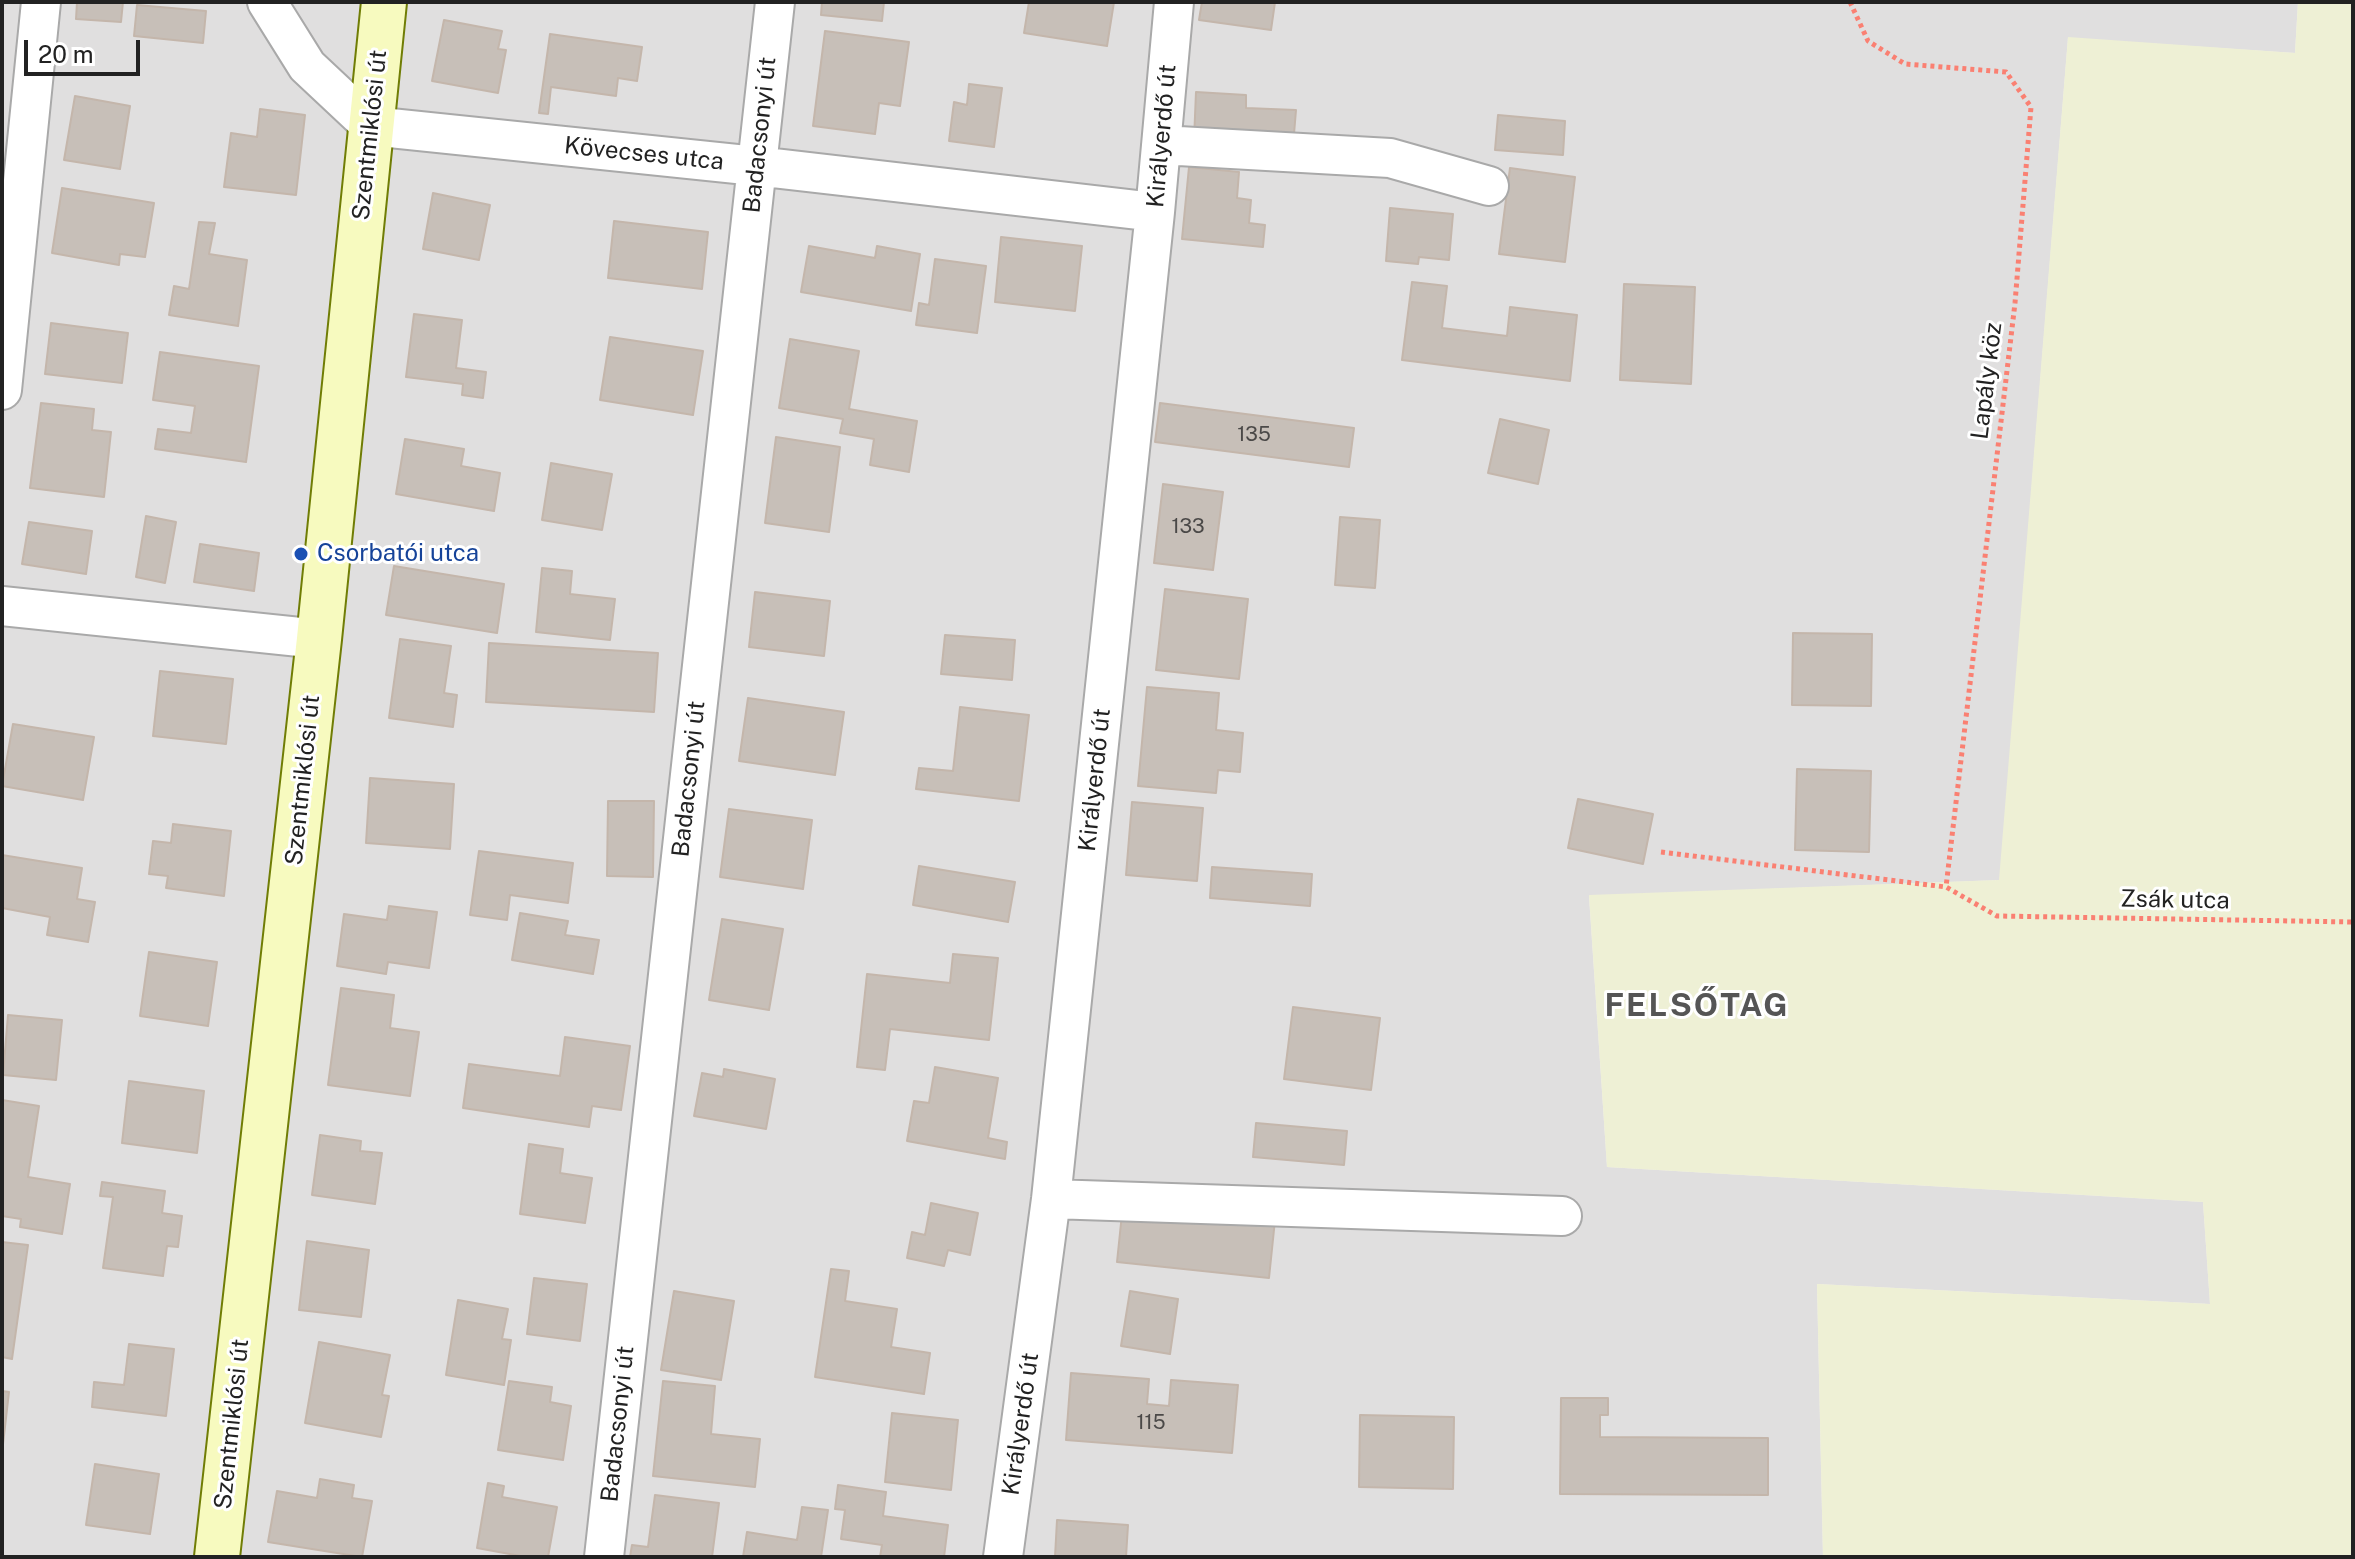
<!DOCTYPE html>
<meta charset="utf-8">
<style>
body{margin:0}
#map{position:relative;width:2355px;height:1559px;overflow:hidden;background:#f2efe9;font-family:"Public Sans",sans-serif}
canvas{display:block}
.frame{position:absolute;inset:0;border:4px solid #222;pointer-events:none}
.scale{position:absolute;left:24px;top:40px;width:116px;height:36px;box-sizing:border-box;border:4px solid #222;border-top:0;padding-left:10px;font-size:24px;line-height:28px;white-space:nowrap;color:#222;-webkit-text-stroke:6px #fff;paint-order:stroke}
</style>
<div id="map">
<canvas width="2355" height="1559"></canvas>
<div class="frame"></div>
<div class="scale">20 m</div>
</div>
<script>
const ctx = document.querySelector('canvas').getContext('2d');
ctx.lineJoin = 'round';
function paint(path, color) { ctx.fillStyle = color; ctx.fill(path, 'evenodd'); }
function trace(path, color, width, dash) { ctx.strokeStyle = color; ctx.lineWidth = width; ctx.lineCap = dash ? 'butt' : 'round'; ctx.setLineDash(dash || []); ctx.stroke(path); }
function write(font, color, halo, rows, align = 'center') {
  ctx.font = font + ' "Public Sans",sans-serif'; ctx.lineWidth = 6; ctx.setLineDash([]); ctx.textBaseline = 'middle'; ctx.strokeStyle = halo; ctx.fillStyle = color; for (const [text, x, y, turn = 0] of rows) {
    ctx.save(); ctx.translate(x, y); ctx.rotate((+turn || 0) * Math.PI / 180); ctx.textAlign = isNaN(turn) ? turn : align; if (halo) ctx.strokeText(text, 0, 0); ctx.fillText(text, 0, 0); ctx.restore();
  }
}
const residential = new Path2D(`
 M 2,2 L 2298,2 L 2295,53 L 2068,38 L 2000,880 L 1589,896 L 1607,1167 L 2203,1202 L 2210,1304 L 1817,1284 L 1823,1557 L 2,1557 Z`);
const farmland = new Path2D(`
 M 2298,2 L 2353,2 L 2353,1557 L 1823,1557 L 1817,1284 L 2210,1304 L 2203,1202 L 1607,1167 L 1589,895 L 1999,880 L 2068,37 L 2295,53 Z`);
const building = new Path2D(`
 M 77,2 L 123,2 L 121,22 L 76,19 Z
 M 822,2 L 884,2 L 882,21 L 821,15 Z
 M 1029,2 L 1114,2 L 1107,46 L 1024,33 Z
 M 1202,2 L 1275,2 L 1271,30 L 1199,20 Z
 M 137,5 L 206,11 L 203,43 L 134,36 Z
 M 444,20 L 502,31 L 498,49 L 506,50 L 498,93 L 432,81 Z
 M 825,31 L 909,42 L 900,106 L 879,103 L 875,134 L 813,126 Z
 M 550,34 L 642,47 L 637,81 L 618,78 L 616,96 L 551,87 L 548,114 L 539,113 Z
 M 969,84 L 1002,88 L 994,147 L 949,141 L 954,102 L 967,105 Z
 M 1196,92 L 1246,95 L 1246,108 L 1296,110 L 1293,146 L 1194,140 Z
 M 75,96 L 130,106 L 120,169 L 64,160 Z
 M 260,109 L 305,115 L 296,195 L 224,187 L 231,133 L 257,137 Z
 M 1498,115 L 1565,121 L 1563,155 L 1495,150 Z
 M 1189,167 L 1239,172 L 1237,198 L 1251,200 L 1249,223 L 1265,225 L 1263,247 L 1182,239 Z
 M 1510,168 L 1575,177 L 1565,262 L 1499,254 Z
 M 62,188 L 154,203 L 145,257 L 120,254 L 119,265 L 52,253 Z
 M 433,193 L 490,205 L 479,260 L 423,249 Z
 M 1390,208 L 1453,214 L 1449,260 L 1419,257 L 1418,264 L 1386,261 Z
 M 614,221 L 708,232 L 702,289 L 608,278 Z
 M 199,222 L 215,223 L 209,254 L 247,260 L 238,326 L 169,315 L 174,286 L 189,289 Z
 M 1001,237 L 1082,246 L 1075,311 L 995,302 Z
 M 809,246 L 875,258 L 877,246 L 920,254 L 911,311 L 801,292 Z
 M 935,259 L 986,266 L 977,333 L 916,325 L 919,303 L 929,305 Z
 M 1412,282 L 1447,286 L 1442,328 L 1507,336 L 1510,307 L 1577,315 L 1570,381 L 1402,360 Z
 M 1624,284 L 1695,287 L 1691,384 L 1620,380 Z
 M 414,314 L 462,320 L 456,368 L 486,372 L 483,398 L 462,395 L 463,384 L 406,377 Z
 M 51,323 L 128,333 L 122,383 L 45,374 Z
 M 610,337 L 703,351 L 693,415 L 600,400 Z
 M 790,339 L 859,351 L 849,409 L 917,421 L 909,472 L 870,465 L 874,439 L 840,433 L 843,419 L 779,408 Z
 M 160,352 L 259,366 L 246,462 L 155,449 L 158,429 L 191,433 L 195,406 L 153,400 Z
 M 41,403 L 94,409 L 92,430 L 111,432 L 104,497 L 30,488 Z
 M 1160,403 L 1354,428 L 1349,467 L 1155,442 Z
 M 1500,419 L 1549,430 L 1538,484 L 1488,473 Z
 M 776,437 L 840,447 L 829,532 L 765,523 Z
 M 405,439 L 464,449 L 461,466 L 500,473 L 494,511 L 396,494 Z
 M 551,463 L 612,474 L 602,530 L 542,520 Z
 M 1163,484 L 1223,492 L 1213,570 L 1154,563 Z
 M 146,516 L 176,522 L 165,583 L 136,577 Z
 M 1340,517 L 1380,520 L 1375,588 L 1335,585 Z
 M 29,522 L 92,531 L 86,574 L 22,564 Z
 M 200,544 L 259,553 L 254,591 L 194,582 Z
 M 394,566 L 504,584 L 497,633 L 386,615 Z
 M 542,568 L 572,571 L 570,594 L 615,599 L 610,640 L 536,632 Z
 M 1165,589 L 1248,599 L 1239,679 L 1156,670 Z
 M 755,592 L 830,601 L 824,656 L 749,647 Z
 M 1793,633 L 1872,634 L 1871,706 L 1792,705 Z
 M 945,635 L 1015,640 L 1012,680 L 941,674 Z
 M 400,639 L 451,646 L 444,693 L 457,695 L 453,727 L 389,718 Z
 M 489,643 L 658,653 L 654,712 L 486,702 Z
 M 160,671 L 233,679 L 226,744 L 153,736 Z
 M 1147,687 L 1219,693 L 1216,730 L 1243,733 L 1240,772 L 1218,770 L 1216,793 L 1138,786 Z
 M 748,698 L 844,712 L 835,775 L 739,761 Z
 M 960,707 L 1029,715 L 1019,801 L 916,789 L 919,768 L 953,771 Z
 M 13,724 L 94,737 L 83,800 L 2,786 Z
 M 1797,769 L 1871,771 L 1869,852 L 1795,850 Z
 M 370,778 L 454,784 L 450,849 L 366,843 Z
 M 1578,799 L 1653,814 L 1643,864 L 1568,848 Z
 M 608,801 L 654,801 L 653,877 L 607,876 Z
 M 1132,802 L 1203,808 L 1197,881 L 1126,875 Z
 M 729,809 L 812,820 L 803,889 L 720,877 Z
 M 173,824 L 231,831 L 224,896 L 166,888 L 168,876 L 149,874 L 153,841 L 171,843 Z
 M 479,851 L 573,863 L 568,903 L 510,895 L 507,920 L 470,915 Z
 M 2,855 L 82,868 L 77,899 L 95,902 L 88,942 L 47,935 L 50,917 L 2,908 Z
 M 919,866 L 1015,882 L 1008,922 L 913,905 Z
 M 1212,867 L 1312,874 L 1310,906 L 1210,898 Z
 M 389,906 L 437,912 L 429,968 L 388,962 L 386,974 L 337,966 L 344,914 L 387,920 Z
 M 520,913 L 568,921 L 565,935 L 599,940 L 593,974 L 512,960 Z
 M 722,919 L 783,929 L 769,1010 L 709,1000 Z
 M 149,952 L 217,962 L 208,1026 L 140,1016 Z
 M 953,954 L 998,958 L 989,1040 L 890,1029 L 885,1070 L 857,1067 L 867,974 L 950,983 Z
 M 341,988 L 394,995 L 390,1028 L 419,1032 L 410,1096 L 328,1085 Z
 M 1293,1007 L 1380,1018 L 1371,1090 L 1284,1079 Z
 M 8,1015 L 62,1020 L 56,1080 L 3,1075 Z
 M 565,1037 L 630,1046 L 621,1110 L 592,1106 L 589,1127 L 463,1108 L 469,1064 L 560,1076 Z
 M 935,1067 L 998,1078 L 988,1138 L 1007,1142 L 1005,1159 L 907,1141 L 914,1101 L 929,1103 Z
 M 724,1069 L 775,1079 L 766,1129 L 694,1116 L 702,1073 L 723,1077 Z
 M 129,1081 L 204,1091 L 197,1153 L 122,1143 Z
 M 2,1100 L 39,1106 L 28,1177 L 70,1184 L 62,1234 L 20,1227 L 21,1219 L 2,1216 Z
 M 1256,1123 L 1347,1131 L 1344,1165 L 1253,1157 Z
 M 320,1135 L 361,1141 L 360,1151 L 382,1153 L 375,1204 L 312,1195 Z
 M 529,1144 L 563,1149 L 560,1173 L 592,1178 L 585,1223 L 520,1214 Z
 M 102,1182 L 165,1191 L 162,1213 L 182,1216 L 178,1247 L 167,1246 L 163,1276 L 103,1268 L 113,1197 L 100,1196 Z
 M 931,1203 L 978,1213 L 970,1255 L 948,1250 L 944,1266 L 907,1258 L 912,1232 L 925,1235 Z
 M 1123,1204 L 1275,1220 L 1269,1278 L 1117,1262 Z
 M 307,1241 L 369,1250 L 361,1317 L 299,1310 Z
 M 2,1242 L 28,1245 L 12,1359 L 2,1357 Z
 M 831,1269 L 849,1271 L 845,1301 L 897,1309 L 891,1347 L 930,1353 L 924,1394 L 815,1377 Z
 M 534,1278 L 587,1284 L 580,1341 L 527,1334 Z
 M 674,1291 L 734,1301 L 721,1380 L 661,1370 Z
 M 1130,1291 L 1178,1299 L 1170,1354 L 1121,1346 Z
 M 458,1300 L 508,1309 L 502,1339 L 511,1340 L 504,1385 L 446,1375 Z
 M 319,1342 L 390,1355 L 382,1395 L 389,1396 L 381,1437 L 305,1423 Z
 M 129,1344 L 174,1349 L 166,1416 L 92,1407 L 94,1382 L 124,1385 Z
 M 1071,1373 L 1149,1379 L 1147,1404 L 1169,1406 L 1171,1380 L 1238,1385 L 1232,1453 L 1066,1440 Z
 M 509,1381 L 552,1387 L 550,1402 L 571,1406 L 563,1460 L 498,1450 Z
 M 663,1381 L 715,1386 L 711,1434 L 760,1439 L 755,1487 L 653,1476 Z
 M 2,1391 L 9,1392 L 2,1453 Z
 M 1561,1398 L 1608,1398 L 1608,1415 L 1600,1415 L 1600,1437 L 1768,1438 L 1768,1495 L 1560,1494 Z
 M 892,1413 L 958,1420 L 951,1490 L 885,1482 Z
 M 1360,1415 L 1454,1417 L 1453,1489 L 1359,1487 Z
 M 95,1464 L 159,1474 L 150,1534 L 86,1525 Z
 M 320,1479 L 354,1485 L 352,1498 L 372,1501 L 362,1557 L 268,1542 L 277,1491 L 317,1498 Z
 M 488,1483 L 504,1486 L 502,1497 L 557,1507 L 548,1557 L 526,1557 L 477,1548 Z
 M 838,1485 L 886,1492 L 883,1516 L 948,1525 L 944,1557 L 880,1557 L 882,1545 L 841,1539 L 845,1510 L 835,1509 Z
 M 655,1495 L 719,1503 L 712,1557 L 630,1557 L 632,1545 L 648,1547 Z
 M 802,1507 L 828,1510 L 821,1557 L 743,1557 L 747,1532 L 797,1540 Z
 M 1057,1520 L 1128,1525 L 1126,1557 L 1055,1557 Z`);
const path = new Path2D(`
 M 1850,2 L 1868,41 L 1905,64 L 2006,72 L 2031,107 L 2015,303 L 1946,887
 M 1661,852 L 1946,887 L 1997,916 L 2353,922`);
const street = new Path2D(`
 M 267,2 L 307,66 L 371,126 L 756,166 L 1155,212
 M 1161,145 L 1390,158 L 1489,186
 M 2,390 L 41,2
 M 2,606 L 319,639
 M 1051,1199 L 1562,1216
 M 604,1557 L 775,2
 M 1003,1557 L 1051,1199 L 1155,212 L 1174,2`);
const secondary = new Path2D(`
 M 217,1557 L 319,639 L 384,2`);
const markers = [
 [301,554,8,"#1a4fb4"]
];
const numberNames = [
 ["135",1254,435],
 ["133",1188,527],
 ["115",1151,1423]
];
const streetNames = [
 ["Szentmiklósi út",370,135,-84],
 ["Badacsonyi út",760,135,-84],
 ["Királyerdő út",1162,136,-85],
 ["Kövecses utca",644,154,6],
 ["Lapály köz",1987,381,-83],
 ["Badacsonyi út",689,779,-84],
 ["Szentmiklósi út",303,780,-84],
 ["Királyerdő út",1095,780,-84],
 ["Zsák utca",2175,900,1],
 ["Szentmiklósi út",232,1424,-84],
 ["Badacsonyi út",618,1424,-84],
 ["Királyerdő út",1021,1424,-82]
];
const transitNames = [
 ["Csorbatói utca",317,554]
];
const districtNames = [
 ["FELSŐTAG",1697,1006]
];
paint(residential, '#e0dfdf');
paint(farmland, '#eef0d5');
paint(building, '#c7bfb8');
trace(building, '#c4b6ab', 2);
trace(street, '#a9a9a9', 42);
trace(secondary, '#707d05', 48);
trace(path, '#fa8072', 5, [4, 4]);
trace(street, '#fff', 38);
trace(secondary, '#f7fabf', 44);
for (const [x, y, r, color] of markers) { const dot = new Path2D(); dot.arc(x, y, r, 0, 2 * Math.PI); ctx.fillStyle = color; ctx.fill(dot); trace(dot, '#fff', 3); }
write('20px', '#4b4948', null, numberNames);
write('24px', '#222', '#fff', streetNames);
write('24px', '#164399', '#fff', transitNames, 'left');
ctx.letterSpacing = '2px';
write('bold 32px', '#555', '#fff', districtNames);
ctx.letterSpacing = '0px';
</script>
